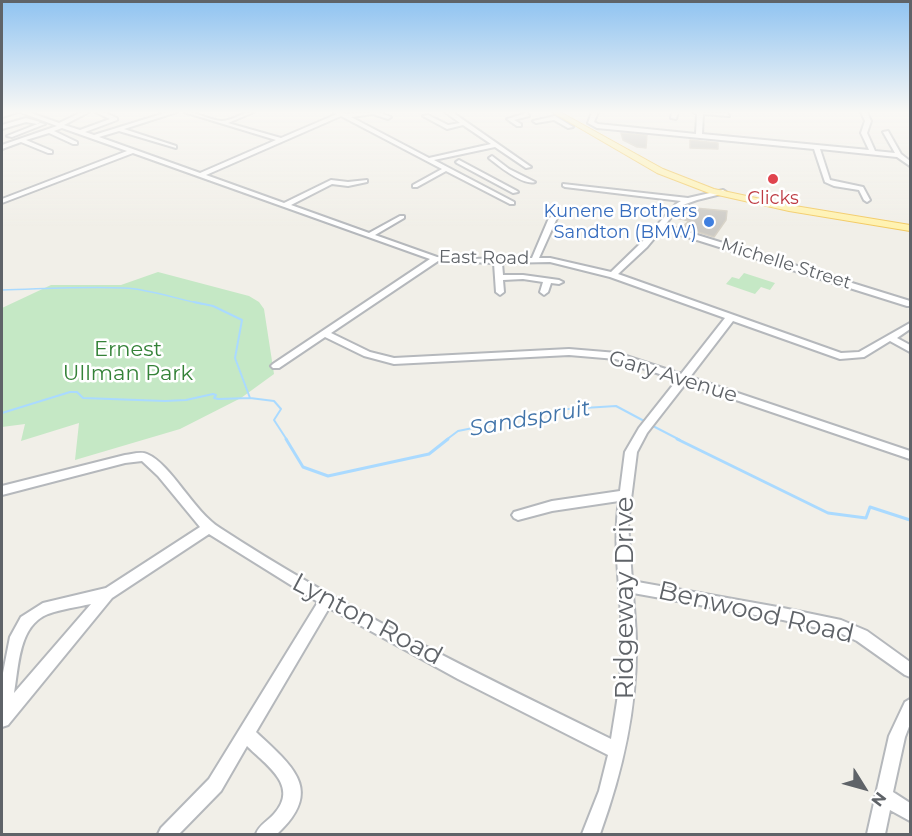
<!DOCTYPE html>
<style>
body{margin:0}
#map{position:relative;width:912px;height:836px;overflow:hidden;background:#f1efe8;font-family:Montserrat,sans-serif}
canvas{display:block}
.frame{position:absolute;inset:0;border:3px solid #5f6368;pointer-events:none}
.north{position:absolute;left:834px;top:758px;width:60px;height:60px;-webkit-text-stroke:4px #fff;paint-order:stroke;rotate:127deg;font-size:16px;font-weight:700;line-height:24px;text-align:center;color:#5f6368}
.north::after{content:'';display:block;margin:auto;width:21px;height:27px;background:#5f6368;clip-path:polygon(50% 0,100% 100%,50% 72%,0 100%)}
</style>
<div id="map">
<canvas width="912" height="836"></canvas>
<div class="frame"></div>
<div class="north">N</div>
</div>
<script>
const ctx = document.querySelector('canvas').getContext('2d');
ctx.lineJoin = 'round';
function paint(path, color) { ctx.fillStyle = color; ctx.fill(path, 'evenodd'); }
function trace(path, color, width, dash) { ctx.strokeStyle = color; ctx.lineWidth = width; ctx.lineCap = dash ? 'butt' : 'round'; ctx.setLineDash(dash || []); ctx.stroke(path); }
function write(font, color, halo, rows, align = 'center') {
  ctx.font = font + ' Montserrat,sans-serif'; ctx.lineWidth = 5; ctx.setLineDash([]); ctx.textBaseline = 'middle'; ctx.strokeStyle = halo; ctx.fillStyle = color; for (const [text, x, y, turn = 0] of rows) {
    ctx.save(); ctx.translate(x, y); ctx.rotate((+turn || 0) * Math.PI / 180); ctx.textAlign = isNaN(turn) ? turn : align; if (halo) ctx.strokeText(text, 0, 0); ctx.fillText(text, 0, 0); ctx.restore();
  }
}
const green = new Path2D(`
 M 158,272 L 249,296 L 259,302 L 264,309 L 274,374 L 241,398 L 180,429 L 75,460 L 79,423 L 21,441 L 25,424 L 2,427 L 2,308 L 51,285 L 121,285 Z
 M 744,273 L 775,283 L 770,290 L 761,287 L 755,294 L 726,284 L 732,277 L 739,279 Z`);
const streamFar2 = new Path2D(`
 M 2,290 C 42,289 84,286 124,288 C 150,289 176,299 202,304`);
const streamFar1 = new Path2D(`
 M 194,302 L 213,306 L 242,320 L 235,358 L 250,398 L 274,401 L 281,409 L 274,420 L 287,440
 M 2,413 L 70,392 L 77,392 L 83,398 L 165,401 L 186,400 L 213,394 L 216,395 L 214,398 L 218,399 L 250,398
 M 651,425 L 680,440
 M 446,440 L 458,431 L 568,409 L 616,406 L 646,422`);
const stream = new Path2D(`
 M 286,439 L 303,467 L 328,476 L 429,454 L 448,439
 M 677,439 L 828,513 L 866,518 L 870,507 L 910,520`);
const building = new Path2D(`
 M 621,133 L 647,135 L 646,148 L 637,147 L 623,140 Z
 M 690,140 L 718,143 L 718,149 L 690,148 Z
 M 695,208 L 727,211 L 726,220 L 714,237 L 682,227 L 689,221 L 676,218 L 683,210 L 694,211 Z`);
const minor = new Path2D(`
 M 9,112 L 18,112 L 2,117 L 2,114 Z
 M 20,112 L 28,112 L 59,123 L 82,112 L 89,112 L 64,125 L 80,130 L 110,119 L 95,112 L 103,112 L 117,118 L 117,120 L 85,132 L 94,135 L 168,112 L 177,112 L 124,129 L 176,146 L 176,148 L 119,131 L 99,137 L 200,173 L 276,140 L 184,112 C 197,112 209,120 222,121 C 232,121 242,112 254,112 L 228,123 L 281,138 L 337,114 L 334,112 L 341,112 L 346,114 L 378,112 L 391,117 L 388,119 L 373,114 L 351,117 L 429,158 L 491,144 L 463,125 L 447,129 L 423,116 L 428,115 L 448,125 L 460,123 L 445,112 L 452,112 L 531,167 L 526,168 L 495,147 L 434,160 L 514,202 L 514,204 L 510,204 L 446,171 L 417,187 L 413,187 L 413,185 L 442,169 L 341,116 L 206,175 L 284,203 L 331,180 L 348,182 L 367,180 L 367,182 L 348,186 L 332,184 L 291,205 L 369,233 L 400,216 L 404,216 L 404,218 L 375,235 L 437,257 L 462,259 L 532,258 L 549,218 L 553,216 L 557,218 L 539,258 L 550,258 L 611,272 L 641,243 L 676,204 L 681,201 L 565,187 L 563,186 L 563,184 L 688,198 L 723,190 L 726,192 L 725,193 L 697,200 L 680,206 L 665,225 L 910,301 L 910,306 L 907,306 L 662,229 L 647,247 L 618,274 L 841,353 L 859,352 L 910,323 L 910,329 L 897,338 L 910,345 L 910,352 L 890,341 L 864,357 L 840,359 L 733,321 L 690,377 L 910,451 L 910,459 L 686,383 L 647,433 L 637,452 L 628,523 L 632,581 L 783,608 L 841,620 L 867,631 L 910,662 L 910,677 L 905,675 L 857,641 L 840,633 L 783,620 L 633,593 C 634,610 636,627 636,644 C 637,710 622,773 600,834 L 582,834 L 599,791 L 608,755 L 458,679 L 329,608 L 256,732 C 292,766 325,790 277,834 L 256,834 C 259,825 268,821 274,814 C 300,786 266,765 247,746 L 221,791 L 179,834 L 158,834 L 161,828 L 209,779 L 318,602 L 209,534 L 112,598 L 8,725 L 2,727 L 2,678 L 10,637 L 21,617 L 43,603 L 106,588 L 200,527 L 158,476 L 142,461 L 125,463 L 2,495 L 2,486 L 125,455 C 132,454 141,451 147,454 C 171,464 193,511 220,528 C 344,609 478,674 611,739 C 616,708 622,676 622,643 C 622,596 612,548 619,501 L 552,511 L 518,520 L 514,518 L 512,515 L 514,512 L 552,501 L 620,491 L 625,452 L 639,428 L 677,380 L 616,359 L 569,355 L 394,364 L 364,356 L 325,337 L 279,368 L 273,368 L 271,366 L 273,364 L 430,259 L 133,153 L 2,203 L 2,199 L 127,151 L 62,128 L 54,131 L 77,142 L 77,144 L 73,144 L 49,133 L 26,140 L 52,151 L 52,153 L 48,153 L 21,142 L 2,149 L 2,145 L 57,126 ZM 438,261 L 494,263 L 496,292 L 500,295 L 504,292 L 503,280 L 523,279 L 543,282 L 540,292 L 544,295 L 548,292 L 551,283 L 559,284 L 563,282 L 559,280 L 523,275 L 503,275 L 502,263 L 550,262 L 610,277 L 725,318 L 681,374 L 617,353 L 569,349 L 394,358 L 370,352 L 331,333 ZM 91,604 L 14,693 C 19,666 18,626 48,614 C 62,609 77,607 91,604 Z
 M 592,112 L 598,112 L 594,122 L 598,124 L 696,134 L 697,114 L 693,112 L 727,113 L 729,116 L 703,114 L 702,134 L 869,150 L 861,133 L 865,121 L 861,112 L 867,112 L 871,121 L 867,133 L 875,151 L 895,153 L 883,132 L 888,131 L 901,154 L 910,161 L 910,166 L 897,157 L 820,149 L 830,180 L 863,187 L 870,200 L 867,202 L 864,200 L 859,190 L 834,186 L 825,182 L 814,149 L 597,128 L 588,123 Z
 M 672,112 L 678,112 L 676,119 L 671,118 Z
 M 527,113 L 529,116 L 514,120 L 521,124 L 521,126 L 517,126 L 507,119 Z
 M 555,116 L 573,127 L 568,128 L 554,120 L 536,123 L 533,121 Z
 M 26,118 L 40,122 L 37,124 L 26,122 L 2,129 L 2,125 Z
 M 40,123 L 45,124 L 12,137 L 7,136 Z
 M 492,156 L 509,169 L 535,182 C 524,186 500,167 490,159 L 489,158 Z
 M 459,160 L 517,191 L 518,192 L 513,193 L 457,163 L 456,162 Z
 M 910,699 L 910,724 L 905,737 L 893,792 L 910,803 L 910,821 L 890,810 L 885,834 L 867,834 L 889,736 L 905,702 Z`);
const major = new Path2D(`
 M 552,112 L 560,112 L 663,169 L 714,189 L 789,205 L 910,225 L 910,231 L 789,211 L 709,193 L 657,173 Z`);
const markers = [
 [773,179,6,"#e0444e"],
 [709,222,6,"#3f7fe0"]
];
const farHealthnames = [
 ["Clicks",773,199]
];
const farShopnames = [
 ["Kunene Brothers",697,212],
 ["Sandton (BMW)",697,233]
];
const farStreetnames = [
 ["East Road",484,258,1],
 ["Michelle Street",786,264,17]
];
const parkNames = [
 ["Ernest",128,350],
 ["Ullman Park",128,374]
];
const streetNames = [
 ["Gary Avenue",673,377,17]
];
const waterNames = [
 ["Sandspruit",530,419,-10]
];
const nearStreetnames = [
 ["Ridgeway Drive",625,598,-90],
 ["Benwood Road",756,613,13],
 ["Lynton Road",367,620,28]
];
paint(green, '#c5e8c5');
trace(streamFar2, '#aadaff', 1.5);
trace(streamFar1, '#aadaff', 2);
trace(stream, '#aadaff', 3);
paint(building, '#cccac5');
trace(building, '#d6d1c6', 1.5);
trace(minor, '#b5b8bc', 4);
trace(major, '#f2c960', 2);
paint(minor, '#fff');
paint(major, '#fff2af');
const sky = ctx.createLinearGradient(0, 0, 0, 229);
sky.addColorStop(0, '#8fc3f1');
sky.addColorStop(0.49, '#f9f8f5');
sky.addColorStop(1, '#f9f8f500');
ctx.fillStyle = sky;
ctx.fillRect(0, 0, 912, 229);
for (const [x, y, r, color] of markers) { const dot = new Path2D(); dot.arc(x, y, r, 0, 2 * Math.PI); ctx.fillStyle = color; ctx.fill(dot); trace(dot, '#fff', 2); }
write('18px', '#be3a42', '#fff', farHealthnames);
write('18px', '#366cbe', '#fff', farShopnames, 'right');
write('18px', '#5f6368', '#fff', farStreetnames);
write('21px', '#348238', '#fff', parkNames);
write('21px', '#5f6368', '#fff', streetNames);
write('italic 22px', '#4174aa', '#fff', waterNames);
write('26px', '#5f6368', '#fff', nearStreetnames);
</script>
